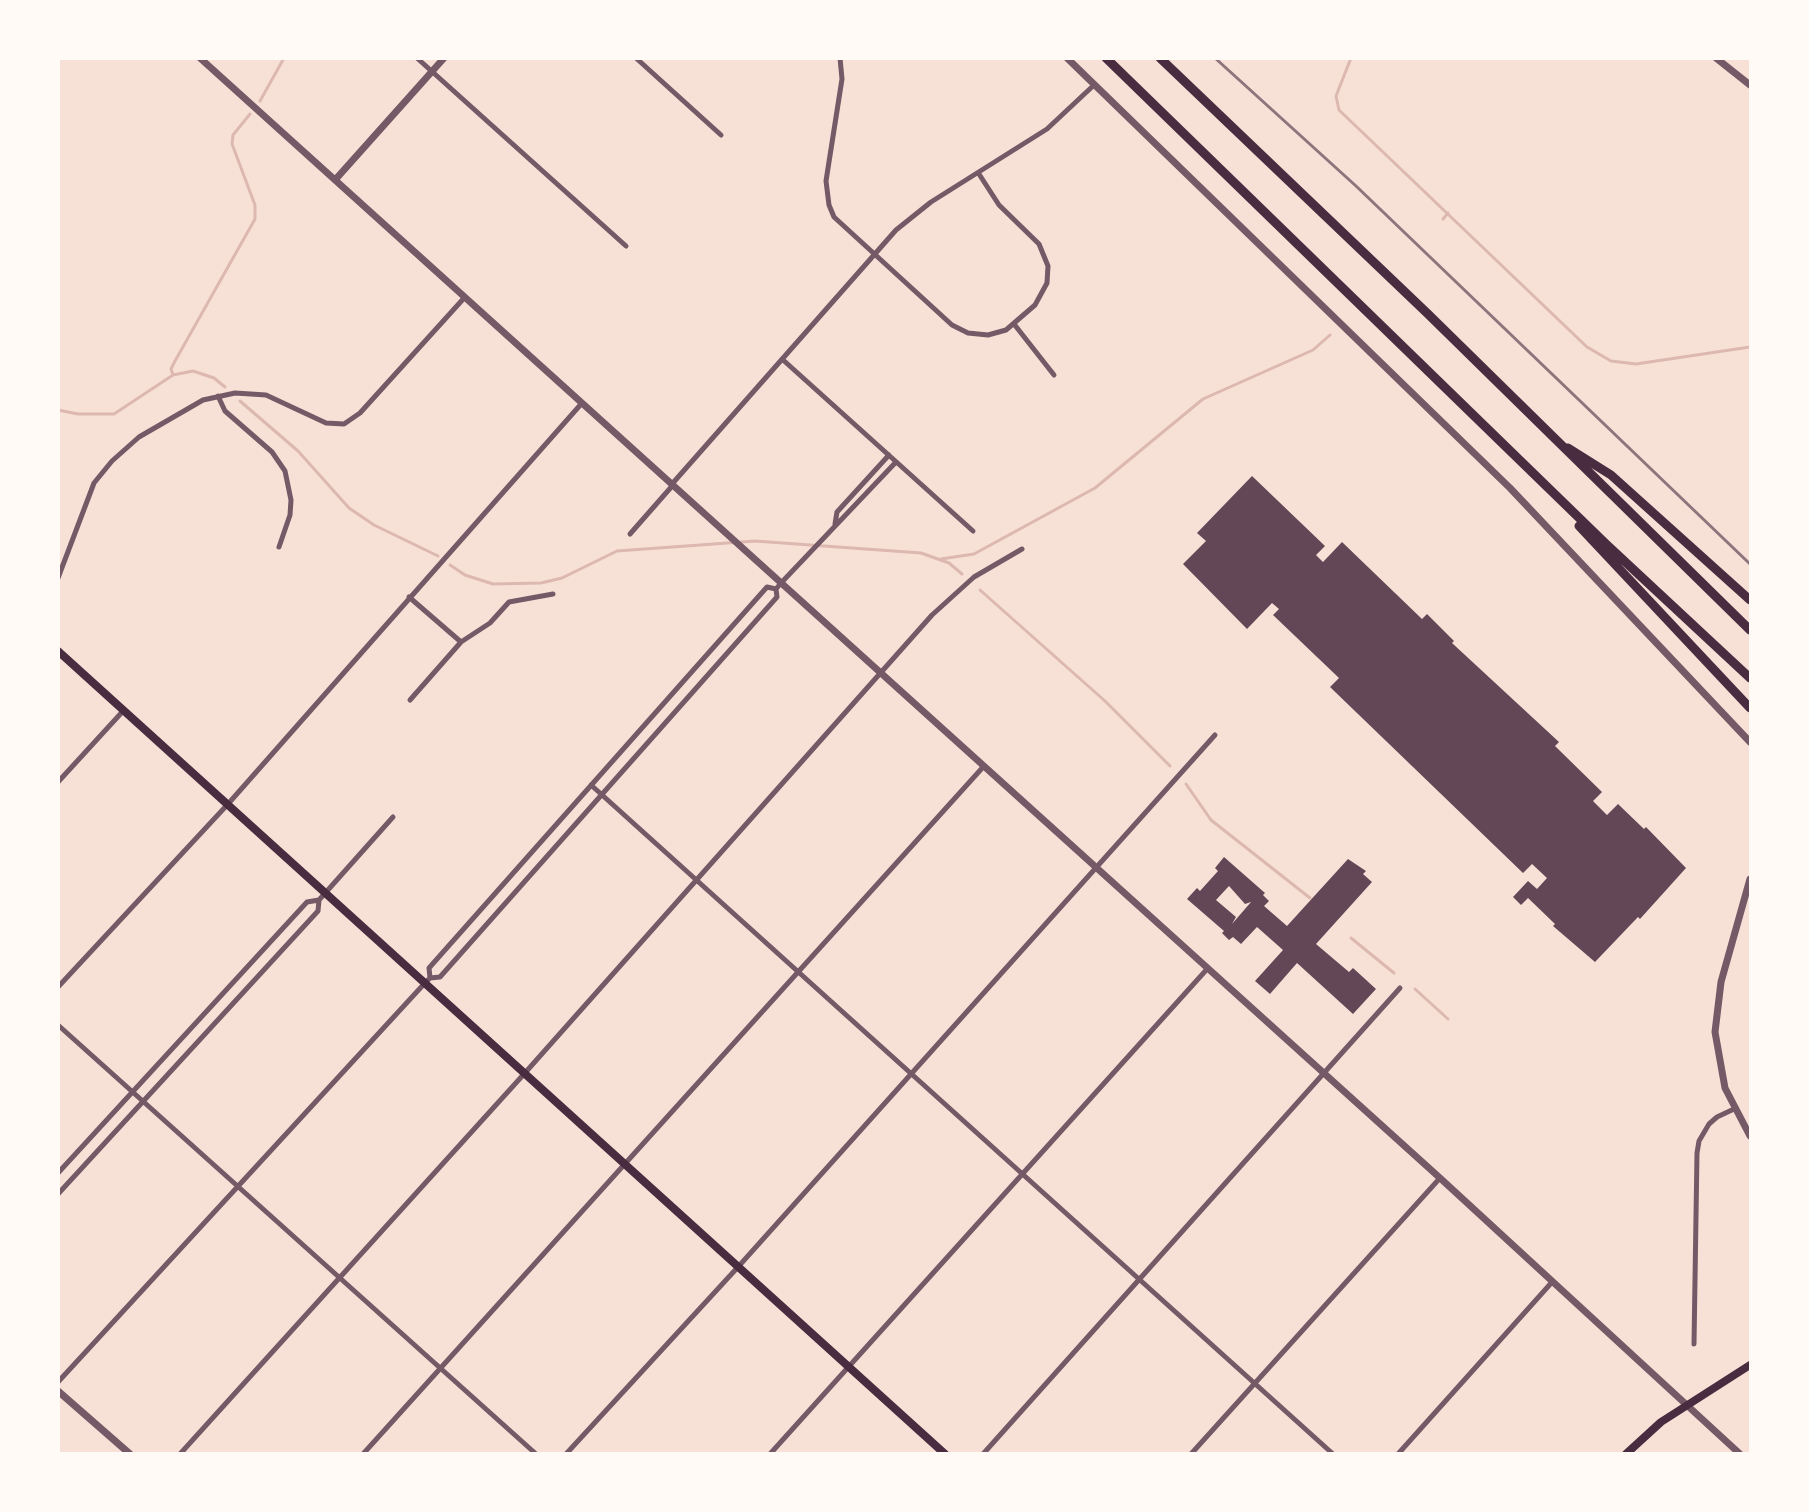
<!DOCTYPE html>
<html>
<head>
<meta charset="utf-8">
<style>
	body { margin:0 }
	#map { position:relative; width:1809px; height:1512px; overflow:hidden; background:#f7e1d7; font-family:"PT Serif",serif }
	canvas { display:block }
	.frame { position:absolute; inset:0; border:60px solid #fffaf5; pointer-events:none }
</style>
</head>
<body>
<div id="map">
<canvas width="1809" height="1512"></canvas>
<div class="frame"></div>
</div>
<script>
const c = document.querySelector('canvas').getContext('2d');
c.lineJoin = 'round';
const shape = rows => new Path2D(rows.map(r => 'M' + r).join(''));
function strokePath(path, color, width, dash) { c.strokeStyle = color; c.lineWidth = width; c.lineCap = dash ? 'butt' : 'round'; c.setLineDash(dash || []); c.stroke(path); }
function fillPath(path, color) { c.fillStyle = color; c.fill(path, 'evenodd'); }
strokePath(shape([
	[1351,58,1336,96,1339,110,1587,347,1611,361,1636,364,1750,347],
	[260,101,284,58],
	[1443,219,1448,213],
	[173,375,171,369,175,361,255,219,255,205,232,144,233,135,250,114],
	[240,401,298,451,349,508,374,525,438,556],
	[58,410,78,414,114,414,173,375,193,371,214,378,225,387],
	[941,559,974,554,1095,488,1203,399,1313,350,1330,335],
	[450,565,465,575,493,584,541,583,562,578,617,551,755,541,921,553,949,563,962,574],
	[980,590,1105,701,1170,766],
	[1186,784,1211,820,1310,898],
	[1351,938,1394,973],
	[1415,989,1448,1019]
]), '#dcb8b0', 3);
fillPath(shape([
	[1252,476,1325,546,1316,555,1323,562,1342,542,1422,619,1427,614,1454,641,1452,643,1559,742,1555,746,1602,792,1593,801,1607,815,1618,804,1644,829,1646,827,1686,868,1640,919,1638,917,1595,962,1553,926,1555,924,1528,898,1521,905,1513,897,1528,881,1537,889,1547,878,1532,864,1523,873,1330,687,1339,678,1273,615,1279,609,1272,603,1247,629,1183,564,1206,541,1197,533],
	[1224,857,1265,893,1263,895,1269,901,1264,906,1287,926,1348,859,1366,871,1363,874,1372,882,1316,944,1349,972,1353,968,1376,989,1353,1014,1297,963,1270,994,1255,981,1283,950,1257,927,1241,944,1233,937,1229,940,1222,933,1224,931,1187,899,1197,888,1200,891,1218,871,1215,868],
	[1229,886,1245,904,1251,902,1232,924,1236,917,1216,900]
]), '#644757');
strokePath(shape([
	[417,58,626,246],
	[636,58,721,135],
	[840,58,842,79,826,181,829,205,834,217,952,325,968,333,988,335,1006,330,1035,305,1047,283,1048,266,1039,244,999,205,979,174],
	[1014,324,1054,375],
	[782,359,973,531],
	[218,396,225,411,272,452,285,471,291,500,290,515,279,547],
	[672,484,896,230,931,202,1047,129,1094,85],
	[835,524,837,512,889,455],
	[630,534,673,485],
	[58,578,94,483,112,461,139,437,203,400,235,393,266,395,326,423,344,424,360,413,465,297],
	[409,597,461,642],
	[410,700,461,642,490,623,509,602,553,594],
	[58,782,124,710],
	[591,785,1333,1454],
	[430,978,429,968,767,587,776,589],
	[58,987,228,804,582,403],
	[58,1025,536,1454],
	[58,1173,307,902,319,900,393,817],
	[58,1194,318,911,319,900],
	[1694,1344,1697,1153,1699,1141,1709,1124,1717,1117,1734,1109],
	[58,1382,424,984,430,978,440,977,777,597,776,589,781,583,896,462],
	[180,1454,524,1074,932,615,974,577,1022,549],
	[363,1454,984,766],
	[566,1454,738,1267,1215,735],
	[770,1454,1208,968],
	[983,1454,1400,988],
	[1191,1454,1440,1178],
	[1398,1454,1553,1281]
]), '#755966', 5);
strokePath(shape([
	[200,58,1440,1178,1740,1454],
	[1067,58,1510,488,1750,742],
	[1716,58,1750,85],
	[335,180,444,58],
	[1750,879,1721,982,1715,1032,1725,1088,1750,1136],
	[58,1391,130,1454]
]), '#755966', 7);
strokePath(shape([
	[58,651,945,1454],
	[1626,1454,1661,1422,1750,1365]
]), '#4a2c40', 8);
strokePath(shape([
	[1106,58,1606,544,1750,678],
	[1160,58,1428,314,1750,630],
	[1568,448,1611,475,1750,600],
	[1579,526,1750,708]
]), '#4a2c40', 9);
strokePath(shape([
	[1215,58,1356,186,1750,564]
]), '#8f747c', 3);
</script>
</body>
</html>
